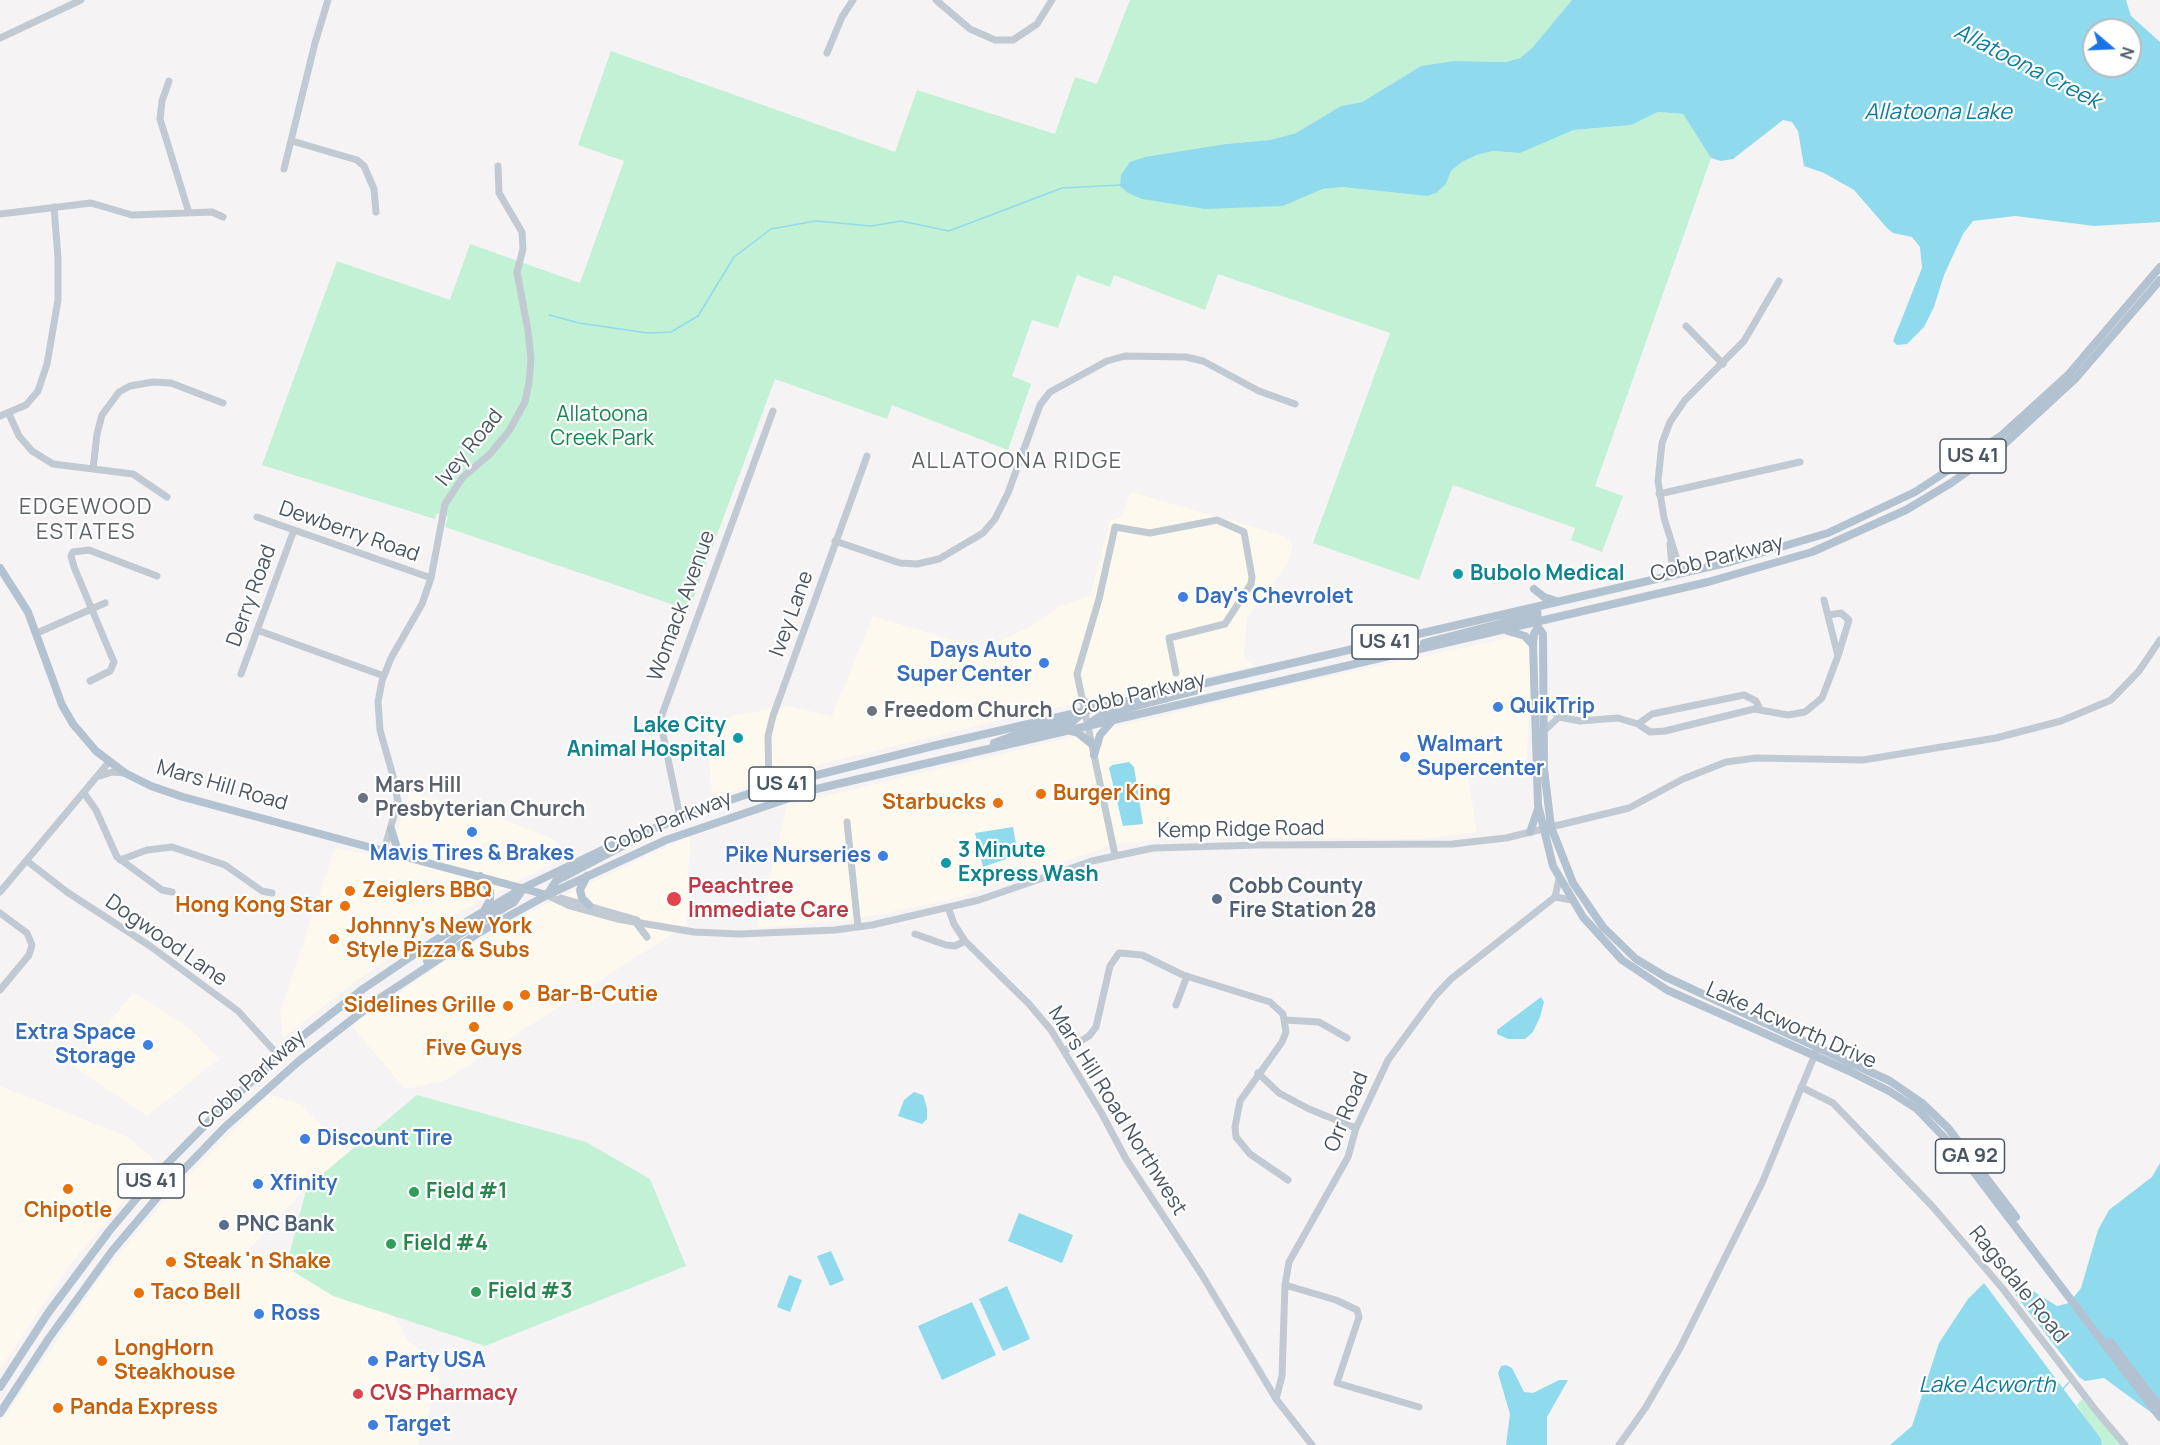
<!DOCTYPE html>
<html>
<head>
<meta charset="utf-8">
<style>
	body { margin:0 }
	#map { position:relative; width:2160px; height:1445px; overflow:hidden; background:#f5f3f3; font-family:Manrope,sans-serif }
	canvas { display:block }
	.north { position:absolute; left:2082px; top:18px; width:60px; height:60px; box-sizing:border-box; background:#fff; border:2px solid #b7bbc0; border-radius:50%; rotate:109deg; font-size:16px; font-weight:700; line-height:24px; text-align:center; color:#4a5661 }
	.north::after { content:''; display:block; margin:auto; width:21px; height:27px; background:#1a73e8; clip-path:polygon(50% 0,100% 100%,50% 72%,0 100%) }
</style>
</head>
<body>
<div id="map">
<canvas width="2160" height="1445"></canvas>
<div class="north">N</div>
</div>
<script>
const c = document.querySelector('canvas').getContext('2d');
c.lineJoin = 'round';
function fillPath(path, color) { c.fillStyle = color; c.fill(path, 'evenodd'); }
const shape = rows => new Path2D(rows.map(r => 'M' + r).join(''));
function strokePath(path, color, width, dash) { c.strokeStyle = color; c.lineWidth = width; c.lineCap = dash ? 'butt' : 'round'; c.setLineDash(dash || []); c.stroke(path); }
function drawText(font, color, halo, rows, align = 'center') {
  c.font = font + ' Manrope,sans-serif'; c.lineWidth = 4.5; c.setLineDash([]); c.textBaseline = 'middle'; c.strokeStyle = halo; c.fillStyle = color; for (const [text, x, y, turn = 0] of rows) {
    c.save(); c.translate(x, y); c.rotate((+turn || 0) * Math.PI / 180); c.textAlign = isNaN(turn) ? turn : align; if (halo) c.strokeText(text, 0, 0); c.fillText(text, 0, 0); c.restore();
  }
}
fillPath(shape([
	[1131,492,1284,536,1293,545,1286,566,1247,618,1244,657,1255,666,1017,716,830,762,712,798,708,737,732,716,788,706,832,716,873,616,982,649,1033,625,1060,606,1090,596,1110,521,1121,517],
	[1518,636,1531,644,1527,760,1468,776,1477,832,1422,839,1179,838,1119,843,954,899,851,920,757,928,787,805,1304,682],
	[409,792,503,819,553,839,569,855,445,919,355,982,283,1038,280,1012,335,848,390,859],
	[690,836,686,925,444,1081,405,1089,352,1026,445,961,523,915],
	[134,992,193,1031,219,1059,147,1116,73,1066],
	[0,1086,128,1137,157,1162,70,1264,0,1369],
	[269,1094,300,1104,349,1152,307,1187,245,1254,286,1267,333,1296,394,1316,409,1342,439,1361,439,1380,418,1445,0,1445,0,1423,104,1272,166,1199]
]), '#fdf9ef');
fillPath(shape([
	[1130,0,1572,0,1532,48,1520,58,1506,62,1453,61,1421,66,1362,102,1341,106,1296,133,1270,140,1226,144,1189,151,1283,206,1323,189,1342,187,1427,196,1446,184,1451,171,1462,162,1477,155,1493,151,1520,153,1574,130,1631,125,1658,112,1683,114,1711,158,1595,486,1623,496,1602,552,1571,540,1575,528,1453,485,1419,580,1313,543,1390,333,1218,274,1205,310,1114,275,1110,287,1077,275,1058,328,1032,320,1012,376,1031,384,1008,450,892,405,887,419,775,379,689,610,445,527,448,517,437,513,435,519,262,465,337,261,450,300,470,244,580,283,624,161,578,145,611,51,895,152,917,90,1055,134,1075,77,1097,84],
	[417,1095,586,1142,650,1179,686,1266,485,1346,333,1296,286,1267,307,1187],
	[2082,1399,2122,1445,2102,1445,2077,1405]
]), '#c3f1d5');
fillPath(shape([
	[1572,0,2126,0,2131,16,2160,42,2160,222,2094,226,2015,216,1973,221,1963,234,1944,275,1934,307,1924,327,1907,344,1897,345,1893,341,1922,268,1920,247,1912,237,1893,233,1887,228,1854,190,1824,173,1804,166,1798,131,1792,122,1783,120,1733,159,1721,161,1711,158,1683,114,1658,112,1631,125,1574,130,1520,153,1493,151,1477,155,1462,162,1451,171,1446,184,1436,193,1427,196,1342,187,1323,189,1283,206,1205,209,1142,199,1128,193,1120,186,1121,175,1130,162,1145,157,1226,144,1270,140,1296,133,1341,106,1362,102,1421,66,1453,61,1506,62,1520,58,1532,48],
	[2094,30,2130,30,2130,66,2094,66],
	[1129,762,1134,767,1143,824,1123,826,1109,768,1112,765],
	[1013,827,1018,855,983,867,975,833],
	[1541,997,1544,1002,1540,1017,1533,1032,1525,1039,1508,1039,1497,1034,1497,1030],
	[914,1092,923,1095,927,1108,927,1119,922,1124,898,1116,904,1100],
	[2160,1163,2160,1419,2104,1378,2085,1381,2079,1377,2001,1276,2003,1274,2017,1281,2057,1306,2069,1303,2081,1288,2098,1230,2109,1210,2152,1177],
	[1019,1213,1073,1235,1062,1263,1008,1241],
	[831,1251,844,1280,830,1286,817,1256],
	[789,1275,802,1280,790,1312,777,1307],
	[1984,1283,2101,1439,2102,1445,1890,1445,1912,1426,1939,1343,1968,1299],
	[1007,1286,1030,1339,1003,1351,979,1299],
	[972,1302,996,1355,942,1380,918,1326],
	[1506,1365,1512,1368,1524,1392,1533,1393,1559,1380,1568,1380,1547,1417,1547,1445,1506,1445,1510,1414,1498,1373,1501,1366]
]), '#90daee');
strokePath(shape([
	[549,315,579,323,648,333,671,332,698,316,734,257,771,229,816,221,871,226,901,221,949,231,1062,188,1120,185],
	[2062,1390,2071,1380]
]), '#90daee', 1.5);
strokePath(shape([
	[936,0,970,29,995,40,1013,40,1037,24,1052,0],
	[0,38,81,0],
	[827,53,842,17,853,0],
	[169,81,162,101,160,119,189,213],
	[292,141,357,160,364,166,374,189,376,212],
	[284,169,315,43,328,0],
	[0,214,91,203,132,215,212,212,223,217],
	[1686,326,1723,364],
	[9,414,19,436,32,451,53,464,133,474,167,497],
	[0,416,26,405,38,391,47,364,58,300,58,258,54,207],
	[93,469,97,434,102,415,119,392,130,386,153,382,171,383,223,403],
	[1659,494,1800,462],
	[257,517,431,578],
	[835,541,900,563,917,564,939,559,983,533,995,519,1008,493,1040,405,1050,392,1107,361,1125,356,1186,357,1203,361,1259,391,1295,404],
	[1691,570,1678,563,1664,518,1658,481,1662,443,1670,422,1685,400,1744,341,1779,281],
	[1664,577,1672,567,1670,544],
	[1828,615,1841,613,1849,620,1838,656],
	[257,630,384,676],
	[37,633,105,603],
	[241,674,294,530],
	[90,681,110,671,114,662,74,567,71,556,73,552,89,550,157,576],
	[1544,702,1559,717,1580,721,1618,718,1638,724,1650,732,1665,731,1754,709,1788,715,1805,712,1822,698,1838,656,1824,600],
	[1638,724,1652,714,1744,695,1756,701,1760,709],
	[1544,731,1559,717],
	[100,776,112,772,124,773],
	[769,787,768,736,773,716,867,456],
	[84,793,96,810,117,857,162,890,172,892],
	[680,817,660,720,773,411],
	[847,822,858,927],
	[384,850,398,802,393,776,380,730,378,702,382,681,391,658,422,604,431,578,445,504,463,477,490,454,509,431,525,402,529,382,531,359,528,331,517,272,523,249,522,232,499,193,498,166],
	[1115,855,1077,674,1099,599,1115,527,1150,533,1217,520,1244,532,1252,577,1251,584,1225,624,1169,638,1176,673],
	[120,860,147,850,172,847,225,865,262,891,272,893],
	[27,861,67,892,150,946,238,1011,279,1056],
	[0,892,109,762],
	[547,895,570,906,617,919,694,932,739,934,835,930,872,925,979,900,1092,861,1153,848,1259,845,1453,844,1506,838,1629,808,1683,779,1726,762,1756,758,1863,760,1996,738,2061,721,2111,700,2139,671,2160,640],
	[1555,897,1572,900],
	[561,898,637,920],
	[948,907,954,924,965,941,1029,1004,1051,1030,1102,1114,1126,1159,1202,1275,1276,1399,1312,1445],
	[0,913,27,933,32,945,29,955,0,990],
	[637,924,647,937],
	[915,934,946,945,955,946,965,941],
	[1176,1005,1187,976],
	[1285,1020,1319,1022,1347,1038],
	[1064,1051,1089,1036,1096,1027,1110,966,1119,953,1142,955,1183,975,1270,1002,1283,1014,1286,1032,1282,1042,1240,1101,1235,1127,1236,1137,1250,1154,1288,1180],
	[1258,1073,1279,1093,1309,1109,1356,1128],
	[1801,1087,1833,1103,1933,1207,2003,1289,2094,1408,2125,1445],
	[1285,1285,1336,1300,1357,1310,1359,1317,1337,1383,1419,1407],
	[1276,1399,1282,1376,1285,1285,1289,1262,1348,1157,1356,1128,1388,1060,1435,996,1451,979,1555,897,1559,879],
	[1619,1445,1646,1407,1680,1348,1762,1183,1818,1047]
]), '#c1cad2', 7);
strokePath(shape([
	[0,568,28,612,62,705,73,724,96,751,125,773,151,786,183,797,547,895],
	[1534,589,1544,597,1556,601],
	[1537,607,1538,627,1534,634,1533,645,1538,805,1553,866,1583,917,1622,960,1667,990,1849,1071,1889,1091,1917,1109,1961,1155,2160,1417],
	[1538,627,1543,634,1544,769,1551,827,1573,883,1603,927,1636,959,1666,977,1890,1081,1922,1103,1948,1128,2016,1217],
	[1508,631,1525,636,1533,645],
	[1424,643,1537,614],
	[1082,701,1098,708],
	[1090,723,1102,715,1195,691],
	[1067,730,1078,733,1092,744],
	[994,743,1021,733,1072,722,1083,713],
	[1094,755,1100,735,1113,720],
	[391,829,397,848,404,855],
	[1530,832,1538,809],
	[480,876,490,891,490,900,485,909],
	[587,876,580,890,582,898,589,905],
	[547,895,556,881,638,838],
	[427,961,460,934,514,902,523,889],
	[2110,1342,2160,1407],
	[0,1387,48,1313,110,1230,157,1174,223,1107,300,1038,363,989,434,941,523,888,621,841,709,807,769,787,933,746,1730,562,1828,533,1915,492,2002,435,2068,375,2160,267],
	[0,1413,49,1338,112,1251,161,1193,225,1127,299,1061,377,1000,480,932,547,895,666,840,816,789,1708,582,1812,552,1906,510,1951,483,1999,449,2076,378,2160,280]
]), '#b3c2d1', 8);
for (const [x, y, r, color] of [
	[1458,574,6,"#0f9aa8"],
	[1183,597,6,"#3f7fe0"],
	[1044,663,6,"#3f7fe0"],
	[1498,707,6,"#3f7fe0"],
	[872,711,6,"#6b7280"],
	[738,738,6,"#0f9aa8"],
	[1405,757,6,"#3f7fe0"],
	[1041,794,6,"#e8710a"],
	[363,798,6,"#6b7280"],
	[998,803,6,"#e8710a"],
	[472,832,6,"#3f7fe0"],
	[883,856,6,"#3f7fe0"],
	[946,863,6,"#0f9aa8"],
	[350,891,6,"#e8710a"],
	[674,899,8,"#e0444e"],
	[1217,899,6,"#5c6f8a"],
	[345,906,6,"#e8710a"],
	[334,939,6,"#e8710a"],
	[525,995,6,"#e8710a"],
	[508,1006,6,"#e8710a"],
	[474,1027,6,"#e8710a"],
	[148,1045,6,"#3f7fe0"],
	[305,1139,6,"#3f7fe0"],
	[258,1184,6,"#3f7fe0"],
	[68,1189,6,"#e8710a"],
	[414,1192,6,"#2e9e5b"],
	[224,1225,6,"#5c6f8a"],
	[391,1244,6,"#2e9e5b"],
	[171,1262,6,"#e8710a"],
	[476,1292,6,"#2e9e5b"],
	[139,1293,6,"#e8710a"],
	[259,1314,6,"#3f7fe0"],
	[102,1361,6,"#e8710a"],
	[373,1361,6,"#3f7fe0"],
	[358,1394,6,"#e0444e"],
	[58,1408,6,"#e8710a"],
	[373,1425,6,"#3f7fe0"]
]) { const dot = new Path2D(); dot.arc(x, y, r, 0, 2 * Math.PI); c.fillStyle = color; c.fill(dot); strokePath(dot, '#fff', 2); }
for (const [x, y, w] of [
	[1973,456,66],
	[1385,642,66],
	[782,784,66],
	[1970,1156,69],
	[151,1181,66]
]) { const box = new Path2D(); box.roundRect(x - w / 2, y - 17, w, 34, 4.5); c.fillStyle = '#fff'; c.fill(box); strokePath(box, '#4a5661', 1.5); }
drawText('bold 20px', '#4a5661', null, [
	["US 41",1973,456],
	["US 41",1385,642],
	["US 41",782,784],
	["GA 92",1970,1156],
	["US 41",151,1181]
]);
drawText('21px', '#17864f', '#fff', [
	["Allatoona",602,415],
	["Creek Park",602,439]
]);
drawText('21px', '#4a5661', '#fff', [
	["Ivey Road",470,448,-51],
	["Dewberry Road",349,532,19],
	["Cobb Parkway",1717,559,-14],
	["Derry Road",252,596,-70],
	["Womack Avenue",682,606,-70],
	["Ivey Lane",792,614,-70],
	["Cobb Parkway",1139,695,-13],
	["Mars Hill Road",222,786,16],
	["Cobb Parkway",668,823,-22],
	["Kemp Ridge Road",1241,830,-1],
	["Dogwood Lane",166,941,35],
	["Lake Acworth Drive",1791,1026,24],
	["Cobb Parkway",252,1080,-42],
	["Mars Hill Road Northwest",1117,1111,58],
	["Orr Road",1347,1112,-68],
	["Ragsdale Road",2018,1285,51]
]);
drawText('bold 21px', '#0d838f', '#fff', [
	["Bubolo Medical",1470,574],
	["Lake City",726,726,"right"],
	["Animal Hospital",726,750,"right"],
	["3 Minute",958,851],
	["Express Wash",958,875]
], 'left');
drawText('bold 21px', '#366cbe', '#fff', [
	["Day's Chevrolet",1195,597],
	["Days Auto",1032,651,"right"],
	["Super Center",1032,675,"right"],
	["QuikTrip",1510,707],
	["Walmart",1417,745],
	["Supercenter",1417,769],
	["Mavis Tires & Brakes",472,854,"center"],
	["Pike Nurseries",871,856,"right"],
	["Extra Space",136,1033,"right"],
	["Storage",136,1057,"right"],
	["Discount Tire",317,1139],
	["Xfinity",270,1184],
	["Ross",271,1314],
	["Party USA",385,1361],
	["Target",385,1425]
], 'left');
drawText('bold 21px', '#5b616d', '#fff', [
	["Freedom Church",884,711],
	["Mars Hill",375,786],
	["Presbyterian Church",375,810]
], 'left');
drawText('bold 21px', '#c56008', '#fff', [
	["Burger King",1053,794],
	["Starbucks",986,803,"right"],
	["Zeiglers BBQ",362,891],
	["Hong Kong Star",333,906,"right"],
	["Johnny's New York",346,927],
	["Style Pizza & Subs",346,951],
	["Bar-B-Cutie",537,995],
	["Sidelines Grille",496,1006,"right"],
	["Five Guys",474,1049,"center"],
	["Chipotle",68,1211,"center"],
	["Steak 'n Shake",183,1262],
	["Taco Bell",151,1293],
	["LongHorn",114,1349],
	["Steakhouse",114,1373],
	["Panda Express",70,1408]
], 'left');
drawText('bold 21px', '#be3a42', '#fff', [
	["Peachtree",688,887],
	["Immediate Care",688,911],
	["CVS Pharmacy",370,1394]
], 'left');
drawText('bold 21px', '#4e5e75', '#fff', [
	["Cobb County",1229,887],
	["Fire Station 28",1229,911],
	["PNC Bank",236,1225]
], 'left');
drawText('bold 21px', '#27864d', '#fff', [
	["Field #1",426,1192],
	["Field #4",403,1244],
	["Field #3",488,1292]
], 'left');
drawText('italic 22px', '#0c7c9b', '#fff', [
	["Allatoona Creek",2027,67,27],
	["Allatoona Lake",1938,113],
	["Lake Acworth",1987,1386]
]);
c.letterSpacing = '1.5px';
drawText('22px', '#5f6368', '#fff', [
	["ALLATOONA RIDGE",1017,462],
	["EDGEWOOD",86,508],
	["ESTATES",86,533]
]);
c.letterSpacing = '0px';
</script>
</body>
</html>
